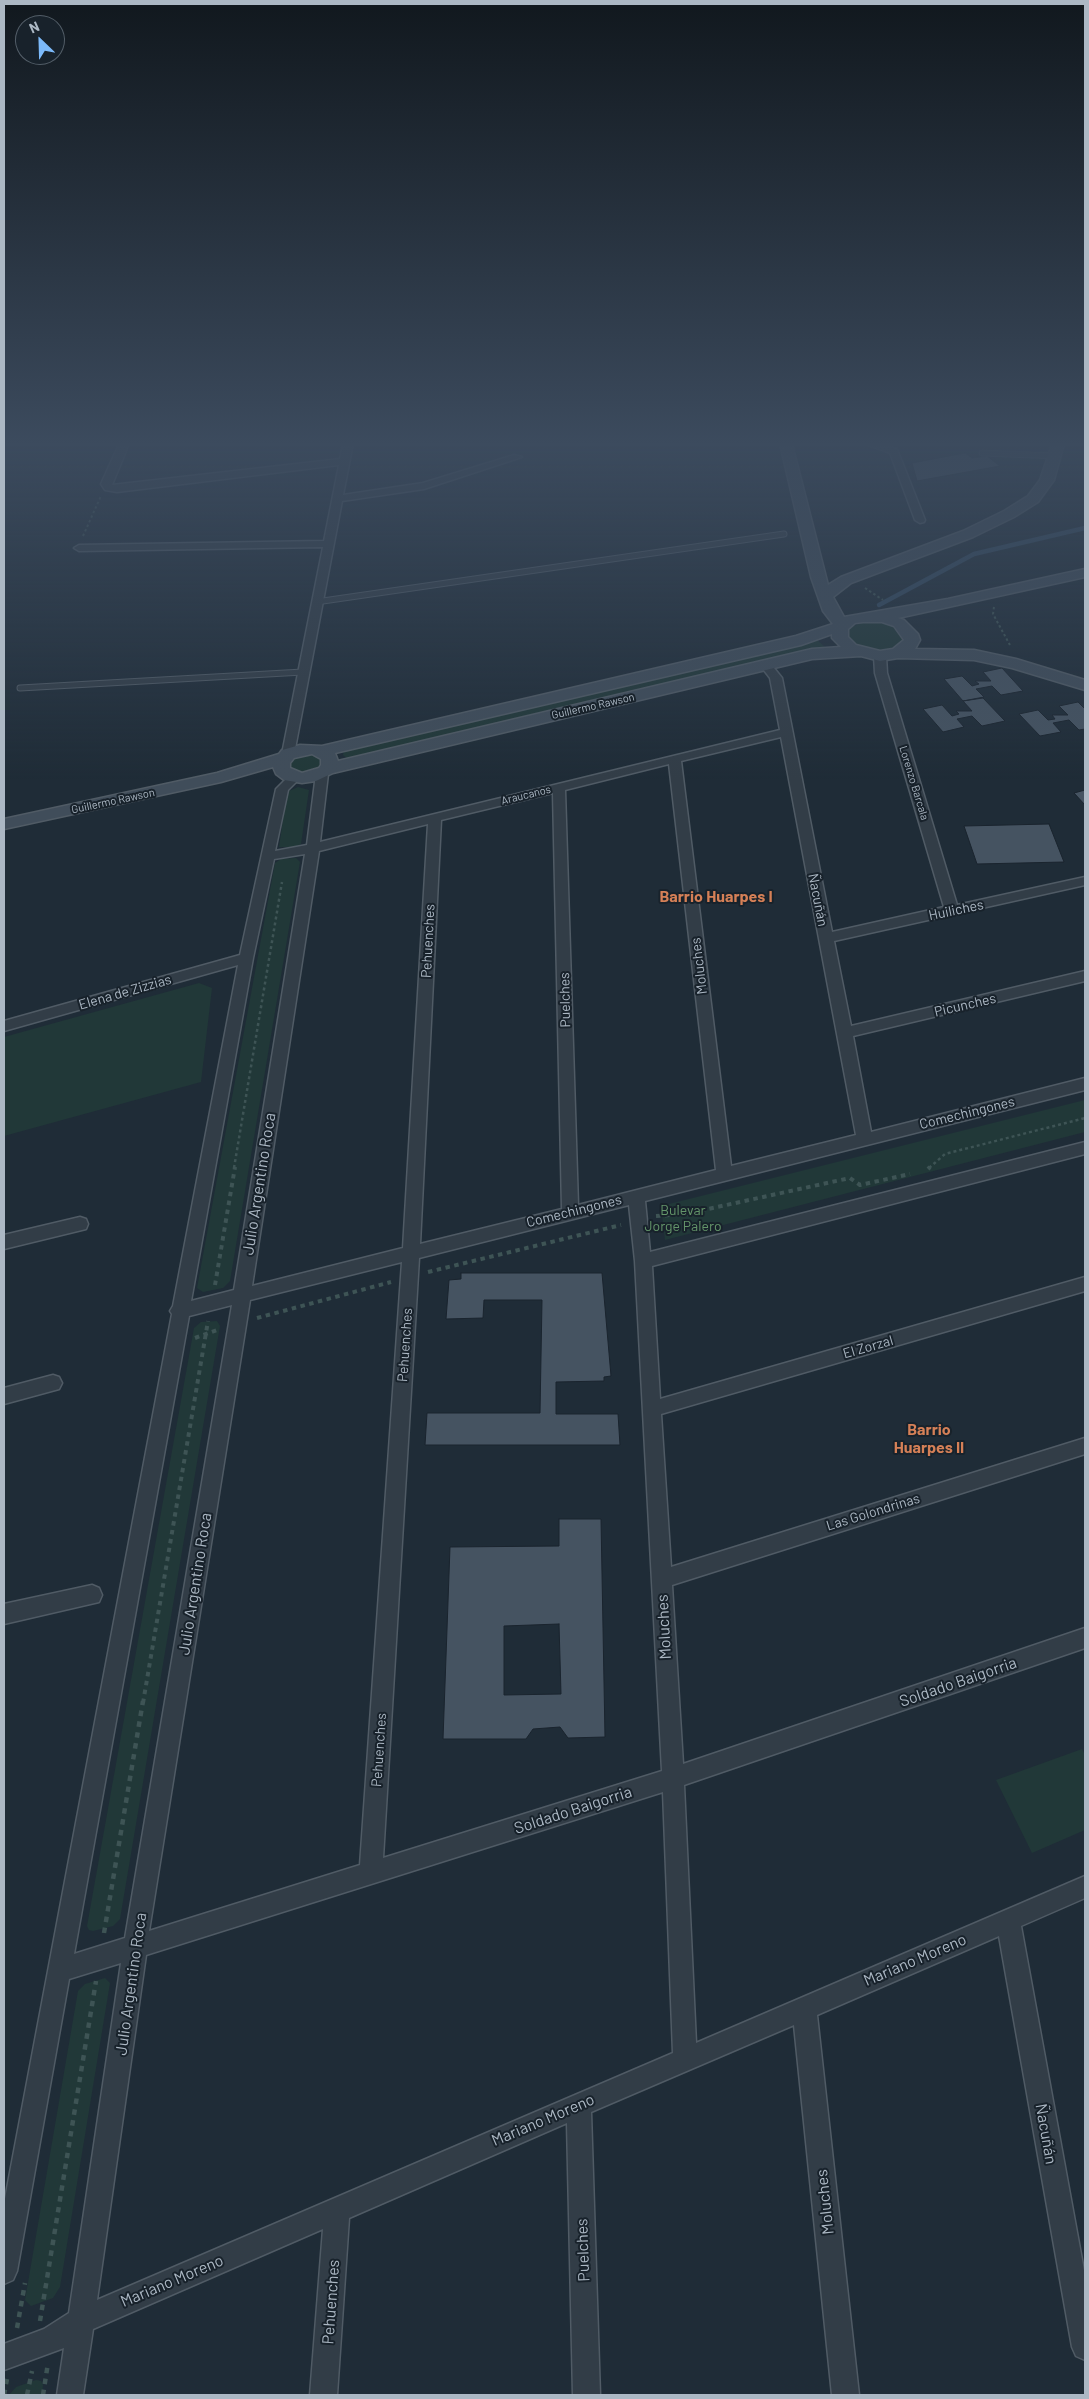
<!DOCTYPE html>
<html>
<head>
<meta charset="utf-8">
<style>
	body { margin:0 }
	#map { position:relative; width:1089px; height:2399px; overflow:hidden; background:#1f2c37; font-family:Barlow,sans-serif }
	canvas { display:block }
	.frame { position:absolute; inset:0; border:5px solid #acb8c4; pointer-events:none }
	.north { position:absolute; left:15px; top:15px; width:50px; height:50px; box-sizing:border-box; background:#18222b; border:1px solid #535e68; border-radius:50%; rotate:336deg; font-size:14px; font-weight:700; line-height:20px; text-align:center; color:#acb8c4 }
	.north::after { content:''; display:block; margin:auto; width:18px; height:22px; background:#7cbafa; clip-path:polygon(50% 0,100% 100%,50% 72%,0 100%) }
</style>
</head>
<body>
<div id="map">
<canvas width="1089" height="2399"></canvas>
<div class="frame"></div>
<div class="north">N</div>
</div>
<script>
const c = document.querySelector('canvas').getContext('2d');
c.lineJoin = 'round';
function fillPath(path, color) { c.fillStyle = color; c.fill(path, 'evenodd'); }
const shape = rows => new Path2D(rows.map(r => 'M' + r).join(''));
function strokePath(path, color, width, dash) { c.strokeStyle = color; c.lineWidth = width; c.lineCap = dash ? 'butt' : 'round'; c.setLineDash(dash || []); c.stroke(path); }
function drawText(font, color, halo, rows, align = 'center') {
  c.font = font + ' Barlow,sans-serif'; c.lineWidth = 4; c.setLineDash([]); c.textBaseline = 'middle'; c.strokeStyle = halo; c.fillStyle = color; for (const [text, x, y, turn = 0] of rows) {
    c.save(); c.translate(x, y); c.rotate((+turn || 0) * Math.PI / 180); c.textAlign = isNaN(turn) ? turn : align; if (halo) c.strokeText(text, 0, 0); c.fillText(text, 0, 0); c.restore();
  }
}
fillPath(shape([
	[866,621,882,622,895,627,903,638,902,642,895,648,882,651,867,650,854,644,847,636,849,628],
	[816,639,826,648,795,653,348,759,343,755,344,751],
	[311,753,323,759,320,769,300,774,288,768,291,758],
	[298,787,309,790,301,844,295,847,279,847,287,792],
	[296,858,300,862,230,1281,223,1288,203,1292,197,1288,275,863,281,859],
	[199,983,212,988,201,1082,4,1136,4,1037],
	[1085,1100,1085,1132,665,1240,661,1206],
	[217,1321,220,1326,120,1919,113,1926,93,1931,89,1930,87,1926,194,1328,201,1322],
	[1082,1749,1085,1755,1085,1830,1032,1853,996,1780],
	[105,1978,110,1983,60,2287,53,2298,31,2306,25,2300,78,1991,85,1984],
	[36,2380,41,2381,43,2385,42,2395,9,2395,16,2387]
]), '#213838');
strokePath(shape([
	[879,605,974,554,1085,528]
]), '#32495f', 4.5);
const building = shape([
	[965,453,972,458,987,456,1000,466,917,481,912,463,965,453],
	[1002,668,1023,691,1001,695,992,686,976,689,984,697,963,701,944,679,962,676,972,686,979,684,975,681,991,681,983,672,1002,668],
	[983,698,1005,721,982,726,972,716,957,719,964,727,943,732,923,709,942,705,952,716,959,714,956,711,972,711,963,701,983,698],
	[1078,702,1085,709,1085,729,1079,730,1069,720,1053,723,1061,732,1040,736,1019,714,1038,710,1048,720,1055,719,1052,715,1068,715,1059,706,1078,702],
	[1085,790,1085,805,1074,793,1085,790],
	[1049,824,1064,862,977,864,964,826,1049,824],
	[461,1273,602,1273,611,1376,604,1377,604,1381,556,1382,556,1414,618,1414,620,1445,425,1445,427,1413,540,1413,542,1300,484,1300,483,1318,446,1319,449,1280,461,1279,461,1273],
	[559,1519,601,1519,605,1737,568,1738,560,1727,533,1729,526,1739,443,1739,450,1547,559,1546,559,1519],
	[559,1624,561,1694,504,1695,504,1626,559,1624]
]);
fillPath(building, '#455361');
strokePath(building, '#1a242e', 1);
const lane = shape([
	[982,453,1056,456],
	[316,602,784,534],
	[20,688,303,672]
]);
const street = shape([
	[119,444,129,444,112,485,340,459,343,444,353,444,343,495,423,483,514,455,522,457,424,489,342,501,294,754,288,758,282,754,323,547,79,551,74,548,79,545,324,541,339,465,117,492,105,490,101,484,119,444],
	[866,444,880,444,897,449,925,520,924,522,920,523,915,520,890,453,866,444],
	[880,653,886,656,887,673,957,905,1085,877,1085,885,834,941,851,1026,1085,971,1085,981,853,1036,871,1132,1085,1078,1085,1090,645,1201,650,1252,1085,1142,1085,1154,652,1266,660,1399,1085,1277,1085,1291,661,1414,671,1567,1085,1438,1085,1454,672,1585,683,1764,1085,1628,1085,1648,684,1785,696,2043,1085,1876,1085,1898,1021,1926,1085,2276,1085,2360,1076,2356,1072,2347,999,1936,817,2015,859,2395,832,2395,794,2025,591,2112,600,2395,573,2395,567,2123,349,2218,337,2395,310,2395,323,2229,93,2329,83,2395,57,2395,64,2348,4,2370,4,2344,44,2329,69,2313,121,1963,69,1979,17,2271,13,2280,4,2284,4,2204,172,1314,170,1311,173,1306,238,965,4,1031,4,1021,240,955,276,789,291,774,299,774,301,777,288,790,275,851,307,845,316,774,322,770,328,774,320,842,780,730,770,678,760,665,766,662,770,663,782,678,832,932,944,907,875,673,874,656,880,653],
	[781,737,856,1135,731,1166,681,761,781,737],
	[669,764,716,1170,578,1205,565,790,669,764],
	[553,793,562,1209,420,1244,441,820,553,793],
	[428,824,403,1248,252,1286,319,851,428,824],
	[305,854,234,1290,191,1301,253,958,274,859,305,854],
	[629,1205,635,1261,662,1771,383,1858,419,1258,629,1205],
	[402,1262,360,1865,149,1931,250,1300,402,1262],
	[232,1305,125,1938,74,1954,189,1316,232,1305],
	[663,1792,673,2053,97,2300,146,1955,663,1792],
	[80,1217,86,1219,88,1224,86,1229,4,1249,4,1235,80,1217],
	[53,1375,59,1377,62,1383,59,1389,4,1404,4,1388,53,1375],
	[92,1585,99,1588,102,1595,99,1602,4,1624,4,1604,92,1585]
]);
const secondary = shape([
	[780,444,792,444,828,585,841,577,963,531,1004,511,1028,496,1040,480,1052,444,1064,444,1054,480,1038,502,1014,517,973,537,851,583,833,597,844,617,948,599,1085,569,1085,577,898,618,904,620,918,634,920,640,915,649,974,650,1016,659,1085,680,1085,690,1012,668,974,660,898,658,880,661,861,656,812,659,333,773,316,781,302,783,284,780,276,774,273,767,221,782,4,829,4,819,217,773,279,754,282,750,300,745,322,746,796,636,833,624,823,611,811,577,780,444],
	[863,622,882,622,894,626,904,640,893,649,880,651,856,645,848,637,848,629,855,623,863,622],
	[832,634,832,638,841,647,812,649,338,761,335,753,801,645,832,634],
	[312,754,321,759,321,765,319,768,302,773,290,768,290,763,294,758,312,754]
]);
strokePath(lane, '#505b65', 7);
strokePath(street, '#505b65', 3);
strokePath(secondary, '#505b65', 3);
strokePath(shape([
	[83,536,101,496],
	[865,588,883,600],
	[994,607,993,614,1011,647]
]), '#3e5455', 2, [2.5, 2.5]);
strokePath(shape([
	[234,1168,282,882],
	[929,1168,945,1154,1085,1118]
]), '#3e5455', 2.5, [3, 3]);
strokePath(shape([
	[928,1169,930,1167],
	[656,1216,685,1214,850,1178,860,1185,910,1174],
	[428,1272,621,1225],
	[215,1285,235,1167],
	[257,1318,391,1282],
	[195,1338,217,1330],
	[143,1703,208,1321]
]), '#3e5455', 4, [4.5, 4.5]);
strokePath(shape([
	[104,1933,143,1701],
	[40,2321,96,1981],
	[17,2328,25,2283],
	[4,2395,7,2379],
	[27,2395,32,2371],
	[43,2395,48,2363]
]), '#3e5455', 4.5, [5.5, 5.5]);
strokePath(lane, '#323d47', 5);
fillPath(street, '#323d47');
fillPath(secondary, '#404d5a');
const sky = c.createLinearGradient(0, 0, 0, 780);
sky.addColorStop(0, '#11181e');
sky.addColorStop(0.57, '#3c4b5e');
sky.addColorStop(1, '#3c4b5e00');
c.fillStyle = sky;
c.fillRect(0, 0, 1089, 780);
drawText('11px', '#acb8c4', '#18222b', [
	["Guillermo Rawson",593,706,-13],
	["Lorenzo Barcala",914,783,73],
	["Araucanos",526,795,-14],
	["Guillermo Rawson",113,801,-12]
]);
drawText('14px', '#acb8c4', '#18222b', [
	["Ñacuñán",818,900,79],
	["Huiliches",956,910,-12],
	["Pehuenches",428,941,-87],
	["Moluches",699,966,-97],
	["Elena de Zizzias",125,992,-16],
	["Puelches",565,1000,-91],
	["Picunches",965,1005,-13],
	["Comechingones",967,1113,-14],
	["Comechingones",574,1211,-14],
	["Pehuenches",405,1345,-86],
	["El Zorzal",868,1347,-16],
	["Las Golondrinas",873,1512,-17],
	["Pehuenches",379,1750,-86]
]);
drawText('14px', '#64956a', '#18222b', [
	["Bulevar",683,1210],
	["Jorge Palero",683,1226]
]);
drawText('bold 16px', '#d58057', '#18222b', [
	["Barrio Huarpes I",716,897],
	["Barrio",929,1430],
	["Huarpes II",929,1448]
]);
drawText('16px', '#acb8c4', '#18222b', [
	["Julio Argentino Roca",259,1184,-81],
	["Julio Argentino Roca",195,1584,-81],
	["Moluches",664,1627,-93],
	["Soldado Baigorria",958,1682,-19],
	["Soldado Baigorria",573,1810,-18],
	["Mariano Moreno",915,1960,-23],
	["Julio Argentino Roca",131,1984,-82],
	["Mariano Moreno",543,2120,-23],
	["Ñacuñán",1046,2134,80],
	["Moluches",825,2202,-96],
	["Puelches",583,2250,-92],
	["Mariano Moreno",172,2281,-23],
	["Pehuenches",331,2302,-86]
]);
</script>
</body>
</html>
